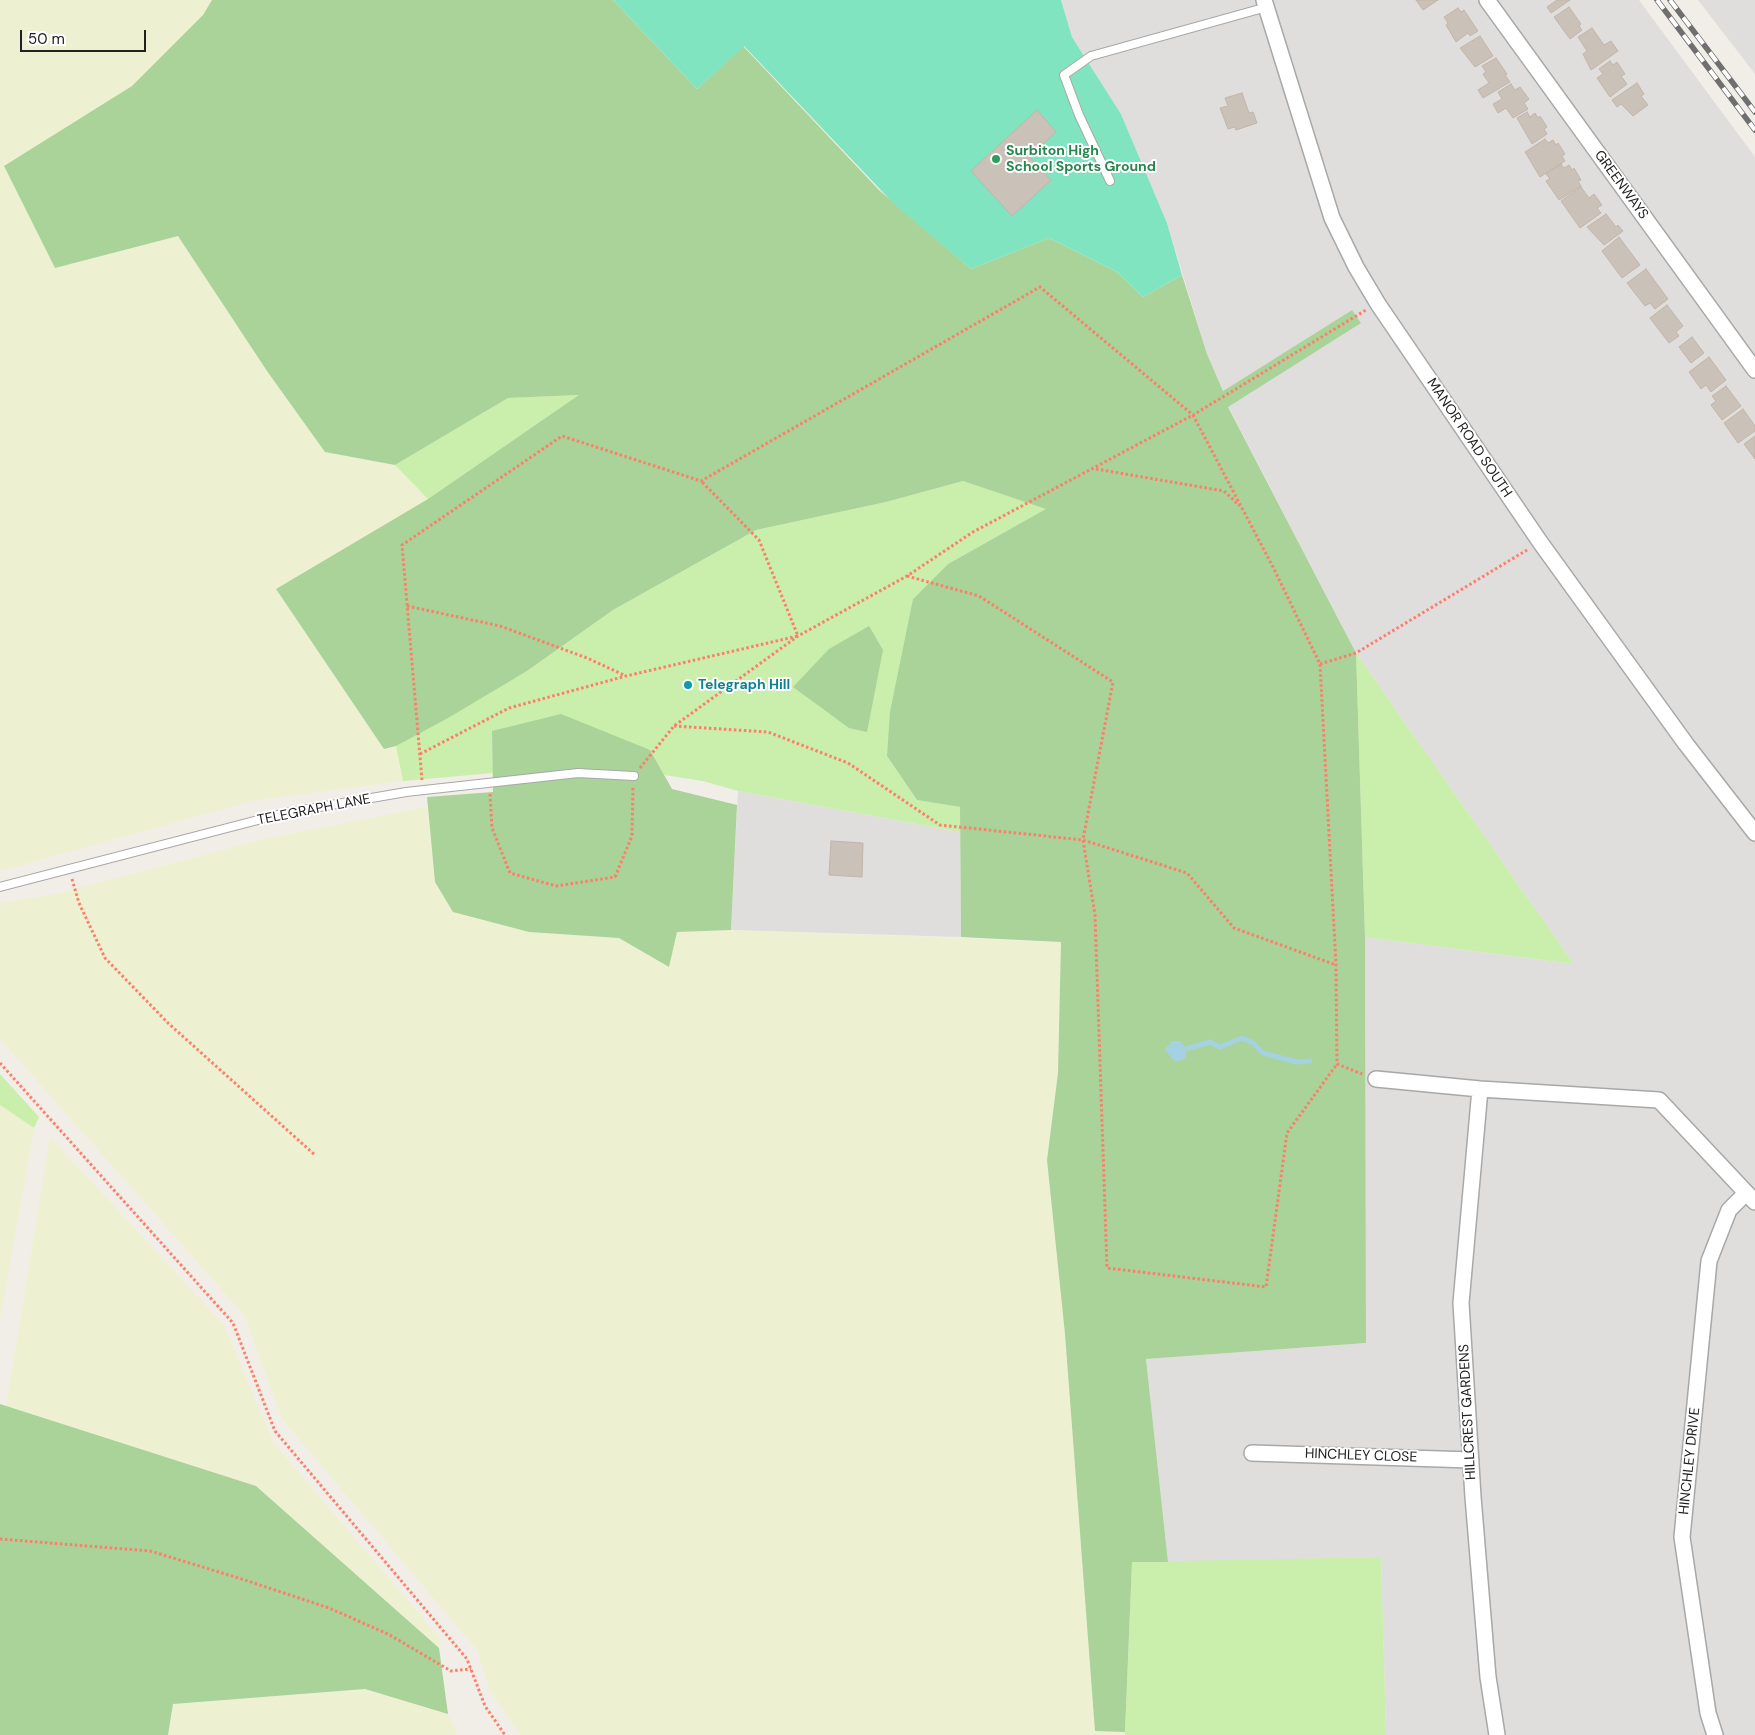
<!DOCTYPE html>
<html>
<head>
<meta charset="utf-8">
<style>
	body { margin:0 }
	#map { position:relative; width:1755px; height:1735px; overflow:hidden; background:#f1eee7; font-family:"DM Sans",sans-serif }
	canvas { display:block }
	.scale { position:absolute; left:20px; top:30px; width:126px; height:22px; box-sizing:border-box; border:2px solid #212121; border-top:0; padding-left:6px; font-size:15px; line-height:18px; white-space:nowrap; color:#212121; -webkit-text-stroke:4px #fff; paint-order:stroke }
</style>
</head>
<body>
<div id="map">
<canvas width="1755" height="1735"></canvas>
<div class="scale">50 m</div>
</div>
<script>
const c = document.querySelector('canvas').getContext('2d');
c.lineJoin = 'round';
function fillPath(path, color) { c.fillStyle = color; c.fill(path, 'evenodd'); }
const shape = rows => new Path2D(rows.map(r => 'M' + r).join(''));
function strokePath(path, color, width, dash) { c.strokeStyle = color; c.lineWidth = width; c.lineCap = dash ? 'butt' : 'round'; c.setLineDash(dash || []); c.stroke(path); }
function drawText(font, color, halo, rows, align = 'center') {
  c.font = font + ' "DM Sans",sans-serif'; c.lineWidth = 4; c.setLineDash([]); c.textBaseline = 'middle'; c.strokeStyle = halo; c.fillStyle = color; for (const [text, x, y, turn = 0] of rows) {
    c.save(); c.translate(x, y); c.rotate((+turn || 0) * Math.PI / 180); c.textAlign = isNaN(turn) ? turn : align; if (halo) c.strokeText(text, 0, 0); c.fillText(text, 0, 0); c.restore();
  }
}
fillPath(shape([
	[1061,0,1639,0,1755,157,1755,1735,1386,1735,1381,1557,1168,1562,1146,1359,1366,1343,1365,937,1574,964,1356,653,1228,406,1360,323,1352,310,1223,391,1207,354,1167,223,1121,114,1072,37],
	[1698,0,1755,0,1755,74],
	[738,791,960,832,961,937,731,930]
]), '#dfdedd');
fillPath(shape([
	[0,0,212,0,203,15,132,86,5,166,55,268,178,235,325,452,395,465,428,499,276,589,384,748,396,746,403,781,256,800,0,871],
	[427,807,435,882,529,932,619,938,668,967,677,932,731,930,1061,942,1058,1073,1047,1160,1065,1334,1095,1731,1125,1732,1125,1735,520,1735,490,1691,477,1650,282,1419,244,1315,0,1039,0,903,60,893,268,838],
	[0,1105,34,1128,0,1321],
	[50,1137,224,1325,273,1442,439,1637,439,1648,256,1486,6,1406],
	[365,1689,448,1714,457,1735,168,1735,173,1704]
]), '#eef1d1');
fillPath(shape([
	[580,395,428,499,395,465,508,398],
	[963,481,1047,509,948,564,913,599,887,756,917,800,960,807,960,832,738,791,703,781,664,775,650,750,492,731,493,773,403,781,396,746,527,671,613,610,756,530,886,502],
	[1356,653,1574,964,1365,937],
	[0,1074,39,1117,34,1128,0,1105],
	[1381,1557,1386,1735,1125,1735,1132,1562]
]), '#caeeab');
fillPath(shape([
	[212,0,613,0,697,89,743,46,879,190,971,269,1049,238,1117,272,1143,297,1182,275,1207,354,1223,391,1352,310,1361,323,1228,407,1356,653,1365,937,1366,1343,1146,1359,1168,1562,1132,1562,1125,1732,1095,1731,1065,1334,1047,1160,1058,1073,1061,942,961,937,960,807,917,800,887,756,890,712,913,599,948,564,1046,509,963,481,886,502,756,530,613,610,527,671,448,718,396,746,384,749,276,589,428,499,579,395,508,398,395,465,325,452,267,371,178,236,55,268,4,166,132,86,203,15],
	[869,626,883,650,867,732,849,728,793,687,829,649],
	[561,714,650,750,672,789,737,805,731,930,677,932,669,967,619,938,529,932,453,912,435,882,427,797,493,792,492,731],
	[0,1404,256,1486,439,1648,448,1714,365,1689,173,1704,168,1735,0,1735]
]), '#a9d399');
fillPath(shape([
	[613,0,1061,0,1072,37,1121,114,1167,223,1182,275,1143,297,1117,272,1049,238,971,269,895,205,744,46,697,89]
]), '#81e4c0');
fillPath(shape([
	[1172,1041,1181,1041,1186,1049,1186,1058,1177,1062,1171,1058,1165,1049]
]), '#a5d2e1');
strokePath(shape([
	[1186,1049,1210,1042,1220,1047,1242,1038,1253,1043,1263,1053,1297,1062,1310,1061]
]), '#a5d2e1', 5);
const building = shape([
	[1416,0,1438,0,1423,10,1416,0],
	[1557,0,1570,0,1551,13,1547,7,1557,0],
	[1569,7,1581,24,1579,26,1582,30,1570,39,1554,17,1569,7],
	[1458,8,1461,12,1464,10,1478,31,1470,36,1468,33,1456,42,1446,25,1448,23,1444,17,1458,8],
	[1592,28,1604,45,1611,41,1618,51,1591,70,1583,54,1587,51,1578,37,1592,28],
	[1480,36,1493,56,1475,67,1460,48,1480,36],
	[1496,58,1507,74,1505,75,1510,82,1483,98,1478,90,1489,83,1483,74,1486,72,1482,66,1496,58],
	[1610,61,1613,65,1617,62,1625,74,1621,76,1627,84,1610,97,1597,78,1603,74,1599,69,1610,61],
	[1637,83,1644,94,1641,96,1648,105,1633,116,1621,104,1617,107,1612,100,1637,83],
	[1511,84,1515,90,1520,87,1529,99,1524,103,1528,109,1513,118,1506,108,1498,113,1493,104,1502,99,1498,92,1511,84],
	[1242,93,1249,113,1253,112,1257,123,1236,130,1235,127,1228,129,1220,108,1228,106,1225,98,1242,93],
	[1037,110,1056,132,1029,156,1051,180,1012,216,971,171,1037,110],
	[1527,112,1530,117,1535,113,1538,118,1540,116,1547,127,1544,129,1547,134,1532,144,1517,118,1527,112],
	[1545,139,1548,143,1553,140,1556,145,1558,143,1565,154,1562,156,1565,161,1540,177,1525,152,1545,139],
	[1561,164,1564,168,1569,165,1572,170,1574,168,1581,180,1578,181,1581,186,1559,200,1546,181,1550,179,1546,174,1561,164],
	[1581,187,1589,198,1594,194,1602,205,1597,208,1601,213,1580,228,1561,201,1581,187],
	[1606,214,1616,227,1618,225,1623,231,1604,245,1587,227,1606,214],
	[1619,237,1640,265,1622,278,1602,251,1619,237],
	[1646,269,1668,299,1655,309,1650,303,1645,306,1627,283,1646,269],
	[1667,305,1683,326,1676,332,1679,336,1669,343,1650,318,1667,305],
	[1692,337,1704,353,1691,363,1679,347,1692,337],
	[1709,357,1726,380,1711,392,1706,385,1701,389,1689,372,1709,357],
	[1726,386,1741,406,1722,420,1711,405,1716,401,1712,396,1726,386],
	[1743,409,1755,426,1755,431,1738,443,1724,423,1743,409],
	[1755,436,1755,459,1744,444,1755,436],
	[831,841,863,843,862,877,829,875,831,841]
]);
fillPath(building, '#cac1b9');
strokePath(building, '#c4b5a8', 1);
const lane = shape([
	[1110,181,1079,115,1064,75,1091,56,1267,7],
	[0,887,285,813,406,792,578,773,634,776]
]);
const street = shape([
	[1264,0,1332,218,1356,267,1378,304,1540,542,1686,744,1755,833],
	[1487,0,1755,370],
	[1376,1079,1480,1089,1659,1100,1755,1202],
	[1480,1089,1461,1303,1473,1497,1488,1677,1497,1735],
	[1252,1453,1471,1460],
	[1715,1735,1708,1713,1682,1537,1709,1261,1729,1210,1745,1194]
]);
strokePath(lane, '#a8a8a8', 10);
strokePath(street, '#a8a8a8', 18);
strokePath(shape([
	[1096,469,1224,491,1240,506],
	[907,576,979,596,1113,682,1083,840,1095,915,1107,1268,1266,1287,1287,1133,1337,1064],
	[407,606,500,626,587,658,626,676],
	[1320,664,1356,653,1527,550],
	[674,726,768,732,848,763,940,825,1083,840,1187,873,1234,928,1336,965],
	[420,754,509,708,626,676,798,636,759,540,701,481],
	[640,768,674,726,798,636,907,576,973,532,1193,415,1273,567,1320,664,1336,965,1337,1064,1362,1074],
	[422,780,402,545,562,436,701,481,1040,287,1193,415,1366,310],
	[490,794,492,828,510,873,556,886,615,877,632,836,633,787],
	[72,879,79,903,105,958,168,1023,315,1155],
	[0,1063,233,1323,275,1431,467,1659,485,1706,505,1735],
	[0,1539,150,1551,245,1580,329,1608,388,1634,451,1671,471,1669]
]), '#ff7d6a', 3, [2.5, 2.5]);
strokePath(lane, '#fff', 8);
strokePath(street, '#fff', 15);
const rail = shape([
	[1657,0,1755,130],
	[1670,0,1755,112]
]);
strokePath(rail, '#6f6f6f', 5.5);
strokePath(rail, '#fff', 4, [11]);
for (const [x, y, r, color] of [
	[996,159,5,"#2e9e5b"],
	[688,685,5,"#0f9aa8"]
]) { const dot = new Path2D(); dot.arc(x, y, r, 0, 2 * Math.PI); c.fillStyle = color; c.fill(dot); strokePath(dot, '#fff', 2); }
drawText('bold 14px', '#27864d', '#fff', [
	["Surbiton High",1006,151],
	["School Sports Ground",1006,167]
], 'left');
drawText('14px', '#212121', '#fff', [
	["GREENWAYS",1621,185,54],
	["MANOR ROAD SOUTH",1469,438,56],
	["TELEGRAPH LANE",314,810,-11],
	["HILLCREST GARDENS",1468,1412,-93],
	["HINCHLEY CLOSE",1361,1456,2],
	["HINCHLEY DRIVE",1690,1461,-84]
]);
drawText('bold 14px', '#0d838f', '#fff', [
	["Telegraph Hill",698,685]
], 'left');
</script>
</body>
</html>
